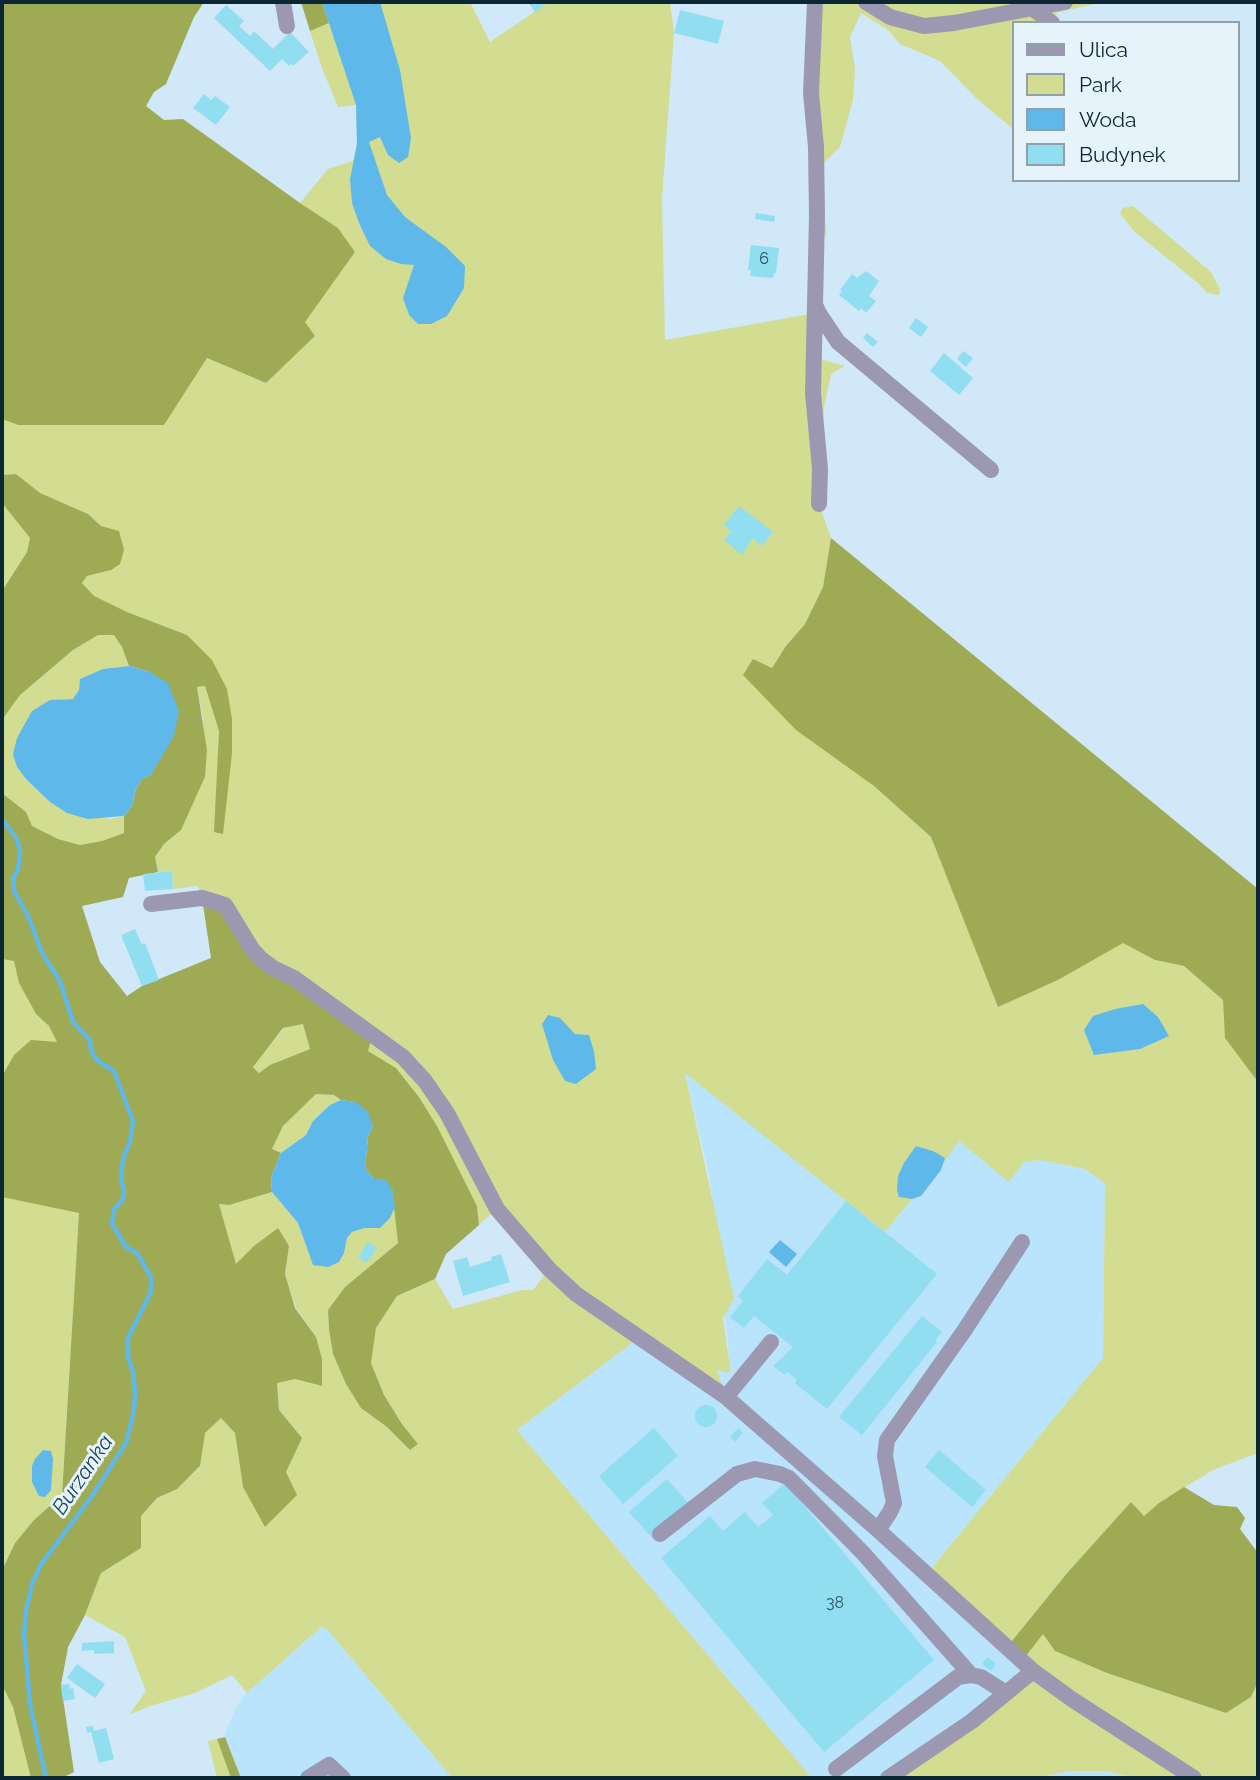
<!DOCTYPE html>
<html>
<head>
<meta charset="utf-8">
<style>
	body { margin:0 }
	#map { position:relative; width:1260px; height:1780px; overflow:hidden; background:#d0e8f7; font-family:Raleway,sans-serif }
	canvas { display:block }
	.frame { position:absolute; inset:0; border:4px solid #0d2634; pointer-events:none }
	.legend { position:absolute; left:1012px; top:21px; width:228px; height:161px; box-sizing:border-box; background:#e7f3fb; border:2px solid #90a1ab; margin:0; padding:9px 12px; list-style:none; font-size:21px; color:#0d2634 }
	.legend li { display:flex; align-items:center; gap:14px; height:35px }
	.legend b { width:35px; border:2px solid #90a1ab }
</style>
</head>
<body>
<div id="map">
<canvas width="1260" height="1780"></canvas>
<div class="frame"></div>
<ul class="legend">
<li><b style="height:9px;background:#9d98b1"></b>Ulica</li>
<li><b style="height:19px;background:#d2dd91"></b>Park</li>
<li><b style="height:19px;background:#5fb8ea"></b>Woda</li>
<li><b style="height:19px;background:#91def1"></b>Budynek</li>
</ul>
</div>
<script>
const c = document.querySelector('canvas').getContext('2d');
c.lineJoin = 'round';
function fillPath(path, color) { c.fillStyle = color; c.fill(path, 'evenodd'); }
const shape = rows => new Path2D(rows.map(r => 'M' + r).join(''));
function strokePath(path, color, width, dash) { c.strokeStyle = color; c.lineWidth = width; c.lineCap = dash ? 'butt' : 'round'; c.setLineDash(dash || []); c.stroke(path); }
function drawText(font, color, halo, rows, align = 'center') {
  c.font = font + ' Raleway,sans-serif'; c.lineWidth = 6; c.setLineDash([]); c.textBaseline = 'middle'; c.strokeStyle = halo; c.fillStyle = color; for (const [text, x, y, turn = 0] of rows) {
    c.save(); c.translate(x, y); c.rotate((+turn || 0) * Math.PI / 180); c.textAlign = isNaN(turn) ? turn : align; if (halo) c.strokeText(text, 0, 0); c.fillText(text, 0, 0); c.restore();
  }
}
fillPath(shape([
	[685,1072,885,1232,959,1141,1009,1181,1024,1162,1040,1160,1085,1169,1105,1183,1103,1358,927,1574,1033,1671,888,1778,812,1778,517,1430,640,1337,731,1373,710,1179],
	[321,1627,326,1628,452,1778,241,1778,225,1737,226,1731,238,1704,247,1693],
	[1069,1771,1106,1771,1135,1778,1035,1778]
]), '#bae3fc');
fillPath(shape([
	[322,2,470,2,490,42,549,2,670,2,674,33,662,199,665,340,815,313,815,358,845,366,831,374,824,407,819,504,831,538,823,587,805,624,786,646,772,669,874,786,931,837,998,1006,1058,980,1123,942,1155,960,1184,966,1223,1000,1226,1038,1258,1082,1258,1453,1213,1470,1159,1503,1144,1516,1131,1503,1068,1572,1007,1647,927,1574,1103,1358,1105,1183,1085,1169,1040,1160,1024,1162,1009,1182,959,1141,921,1196,912,1199,885,1232,685,1073,734,1299,723,1318,731,1373,717,1370,726,1397,640,1337,517,1430,812,1778,452,1778,326,1628,321,1627,247,1693,232,1675,195,1693,150,1706,129,1715,146,1691,125,1637,85,1615,101,1573,141,1548,141,1516,157,1498,178,1488,200,1467,204,1433,221,1418,235,1433,243,1487,286,1472,302,1438,279,1410,277,1382,295,1379,321,1386,316,1337,296,1308,285,1274,289,1246,254,1246,236,1265,219,1204,229,1205,272,1192,298,1223,309,1254,344,1253,347,1238,352,1232,365,1228,380,1228,390,1218,395,1207,398,1243,345,1287,328,1310,329,1330,333,1354,346,1384,361,1407,387,1427,410,1450,418,1444,402,1424,384,1395,371,1363,376,1328,397,1296,435,1279,453,1309,522,1290,533,1290,549,1269,496,1209,479,1225,477,1206,437,1126,419,1097,396,1068,368,1051,294,978,202,898,198,886,173,889,172,871,158,872,155,858,164,844,181,830,205,777,203,718,197,687,205,686,219,731,215,832,232,753,187,635,127,612,93,596,82,582,87,576,111,570,101,526,88,514,39,493,16,474,2,475,2,419,18,425,163,425,207,358,266,383,315,336,304,322,355,252,338,228,300,203,328,169,353,161,357,144,356,105,338,107,322,68,310,31,329,23],
	[815,2,1104,2,1059,12,1049,19,1052,23,1013,23,1013,129,975,97,940,61,900,44,888,30,861,13,850,37,855,69,853,100,840,147,824,163,824,215,827,236,821,232],
	[1133,206,1211,272,1220,289,1219,295,1207,293,1199,284,1134,231,1120,214,1123,208],
	[2,503,30,538,27,552,2,591],
	[98,635,114,635,122,647,129,666,103,669,81,679,79,690,73,699,63,699,17,767,26,779,50,802,109,819,124,816,124,833,102,841,80,845,58,839,32,826,26,812,2,793,2,720,20,695,73,650],
	[2,959,14,960,20,983,36,1014,49,1026,58,1042,14,1055,2,1076],
	[303,1024,310,1049,270,1065,259,1073,253,1066,284,1028],
	[316,1094,334,1095,341,1100,330,1105,313,1121,306,1135,281,1153,272,1149,283,1126],
	[2,1197,79,1212,62,1495,34,1520,15,1543,4,1566,2,1629],
	[1043,1633,1055,1651,1107,1673,1226,1713,1251,1697,1258,1682,1258,1778,1135,1778,1106,1771,1069,1771,1035,1778,888,1778,1032,1671,1022,1661],
	[2,1685,13,1707,31,1778,2,1778],
	[217,1739,231,1778,217,1778,208,1741]
]), '#d2dd91');
fillPath(shape([
	[2,2,204,2,194,17,166,84,154,92,146,106,164,120,183,119,300,203,338,228,355,252,305,322,315,336,266,383,207,358,164,425,18,425,2,419],
	[301,2,322,2,329,23,310,31],
	[16,474,40,493,88,514,101,526,119,531,124,550,120,564,111,570,87,576,82,583,94,596,127,612,187,635,212,660,227,689,232,719,232,753,223,834,214,832,219,731,205,686,197,687,207,750,205,777,181,830,164,844,155,857,158,872,129,878,123,897,82,906,100,962,127,996,142,986,211,958,202,898,210,899,252,949,373,1033,368,1051,396,1068,419,1097,437,1126,477,1206,479,1225,446,1254,435,1279,397,1296,376,1328,371,1363,384,1395,402,1424,418,1444,410,1450,387,1427,361,1408,346,1384,333,1354,329,1330,328,1310,345,1287,398,1243,392,1189,373,1178,365,1168,368,1137,373,1126,355,1102,341,1100,334,1095,316,1094,283,1126,272,1149,281,1153,271,1177,272,1192,229,1205,219,1204,236,1264,254,1246,278,1228,289,1246,285,1274,295,1308,316,1337,322,1359,322,1386,295,1379,277,1383,279,1410,302,1438,286,1472,297,1495,265,1527,243,1487,235,1433,221,1418,205,1433,200,1466,177,1489,157,1498,141,1516,141,1548,101,1573,85,1615,68,1647,61,1685,74,1772,62,1778,31,1778,13,1707,2,1685,4,1566,15,1543,34,1520,62,1495,79,1213,2,1197,2,1076,14,1055,31,1040,57,1042,49,1026,36,1014,19,983,14,961,2,959,2,793,26,812,32,826,58,839,80,845,102,841,124,833,124,816,132,806,136,789,142,779,151,775,150,672,129,666,122,647,114,635,98,635,73,650,20,695,2,720,2,591,27,552,30,538,2,503,2,475],
	[303,1024,310,1049,270,1065,259,1073,253,1067,283,1028],
	[831,538,1258,889,1258,1082,1225,1038,1223,1000,1184,966,1155,960,1123,943,1058,980,998,1007,931,837,874,786,796,730,743,675,753,659,772,668,786,646,805,624,823,587],
	[1184,1487,1214,1505,1237,1507,1245,1518,1240,1529,1258,1553,1258,1682,1251,1697,1226,1713,1107,1673,1055,1651,1043,1634,1022,1661,1007,1647,1068,1572,1131,1502,1144,1516,1159,1503],
	[225,1737,241,1778,231,1778,217,1739]
]), '#9faa54');
fillPath(shape([
	[322,2,380,2,400,70,411,138,408,157,399,163,388,155,380,137,369,142,387,195,405,217,446,247,465,266,464,288,447,316,431,324,418,324,409,315,403,298,414,265,401,264,386,259,370,246,359,223,352,203,350,179,357,144,356,105],
	[129,666,150,672,168,683,179,711,174,736,151,775,142,779,136,789,132,806,124,816,88,819,67,813,50,802,26,779,17,767,13,754,17,738,32,711,50,700,73,699,79,690,80,679,103,669],
	[1143,1004,1158,1017,1169,1036,1140,1049,1094,1055,1084,1030,1093,1016,1115,1009],
	[548,1015,560,1018,575,1034,589,1035,594,1052,596,1069,576,1084,565,1081,553,1060,542,1024],
	[341,1100,356,1102,368,1112,373,1126,368,1137,365,1168,373,1178,386,1180,392,1189,395,1207,390,1218,380,1228,365,1228,352,1232,347,1238,344,1253,339,1262,328,1267,313,1265,298,1223,272,1192,271,1177,281,1153,306,1135,313,1121,330,1105],
	[916,1146,933,1151,945,1158,941,1170,921,1196,912,1199,899,1197,897,1190,898,1176,904,1163],
	[780,1240,797,1254,786,1267,769,1252],
	[43,1450,51,1451,53,1459,51,1490,45,1497,39,1496,32,1482,32,1466,35,1459]
]), '#5fb8ea');
strokePath(shape([
	[2,819,17,839,20,851,18,870,13,878,14,891,28,916,42,953,60,981,73,1022,90,1040,91,1051,98,1061,114,1071,133,1121,130,1142,123,1159,121,1178,124,1192,123,1199,114,1210,112,1224,126,1247,137,1253,151,1277,151,1292,128,1338,128,1357,133,1372,135,1392,134,1411,126,1443,92,1496,42,1563,32,1584,26,1611,24,1634,30,1704,46,1778]
]), '#5fb8ea', 4.5);
fillPath(shape([
	[528,2,549,2,535,12],
	[226,5,244,21,239,26,250,36,254,31,273,49,290,32,309,52,293,66,291,64,289,66,282,59,270,71,214,18],
	[680,10,724,21,718,44,674,33],
	[204,94,211,100,215,96,230,107,216,125,193,108],
	[756,213,775,216,774,222,755,219],
	[751,245,779,248,776,273,774,273,773,278,750,276,751,270,748,270],
	[866,271,879,281,869,296,876,301,866,313,861,308,859,311,839,295,842,291,840,290,852,274,857,278],
	[916,318,928,327,921,337,909,328],
	[867,333,878,342,873,347,863,338],
	[963,351,973,358,966,367,957,359],
	[944,353,973,378,959,395,930,371],
	[739,506,773,532,762,546,753,538,742,555,724,540,731,531,724,525],
	[172,871,173,889,145,891,143,874],
	[135,929,142,945,145,943,159,980,142,986,121,935],
	[846,1201,937,1274,827,1409,795,1383,797,1380,787,1372,785,1375,773,1366,793,1347,754,1316,744,1328,730,1317,743,1301,738,1296,767,1259,787,1275],
	[368,1242,377,1248,366,1263,358,1257],
	[501,1254,510,1282,463,1296,453,1261,467,1257,470,1267,492,1260,491,1257],
	[922,1316,942,1332,935,1340,937,1342,862,1435,839,1417],
	'695 1416a11 11 0 1 1 22 0a11 11 0 1 1-22 0Z',
	[654,1428,678,1456,623,1504,599,1476],
	[738,1428,743,1433,735,1442,730,1437],
	[939,1450,986,1490,972,1507,925,1467],
	[667,1479,690,1505,652,1538,629,1512],
	[785,1483,934,1660,824,1752,661,1558,710,1516,723,1531,745,1512,758,1527,773,1515,762,1503],
	[114,1641,114,1653,94,1654,94,1650,82,1651,82,1643],
	[987,1657,996,1664,991,1671,982,1664],
	[77,1664,105,1684,95,1698,67,1678],
	[69,1684,70,1689,73,1688,75,1699,63,1701,61,1685],
	[93,1726,94,1731,106,1728,114,1759,99,1763,91,1732,87,1733,86,1727]
]), '#91def1');
strokePath(shape([
	[283,2,287,26],
	[815,2,811,93,816,147,817,216,813,393,820,469,819,504],
	[866,2,890,17,924,26,954,23,1065,2],
	[1032,8,1052,23],
	[816,307,820,315,838,342,991,470],
	[151,904,202,898,225,905,252,949,261,959,273,968,294,978,403,1057,425,1081,447,1113,497,1209,549,1269,576,1294,726,1397,878,1530,1033,1671,972,1721,888,1778],
	[726,1397,771,1342],
	[878,1530,890,1512,894,1503,885,1456,887,1440,964,1331,1022,1242],
	[660,1534,737,1474,755,1469,780,1474,789,1478,863,1553,971,1675],
	[1033,1671,1073,1700,1194,1778],
	[836,1769,958,1677,971,1675,981,1677,1006,1693],
	[308,1778,329,1765,343,1778]
]), '#9d98b1', 16);
drawText('16px', '#2e5463', null, [
	["6",764,259],
	["38",835,1603]
]);
drawText('italic 21px', '#1d4358', '#e7f3fb', [
	["Burzanka",83,1475,-56]
]);
</script>
</body>
</html>
